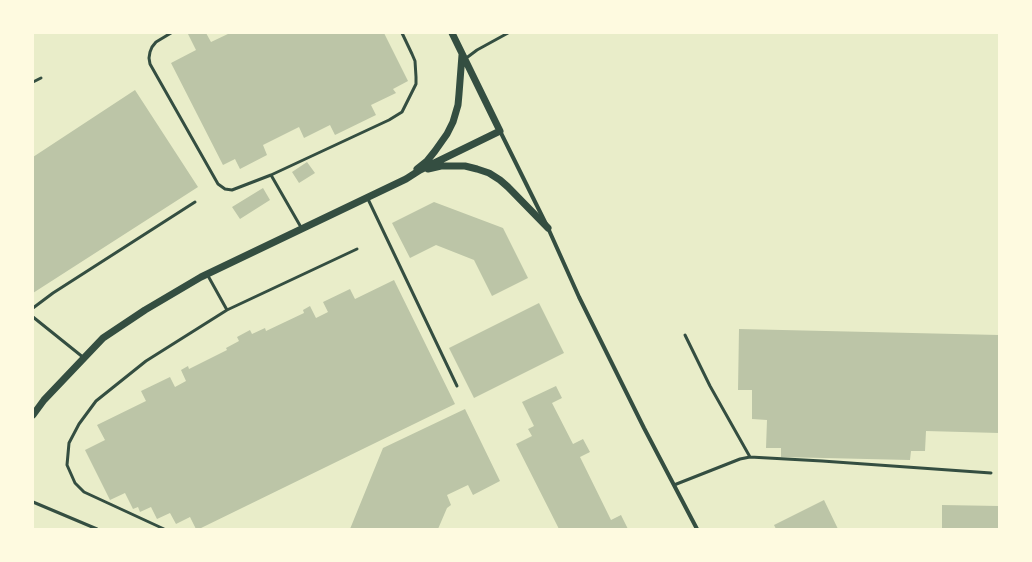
<!DOCTYPE html>
<html>
<head>
<meta charset="utf-8">
<style>
	body { margin:0 }
	#map { position:relative; width:1032px; height:562px; overflow:hidden; background:#e9edc9; font-family:Quicksand,sans-serif }
	canvas { display:block }
	.frame { position:absolute; inset:0; border:34px solid #fefae0; pointer-events:none }
</style>
</head>
<body>
<div id="map">
<canvas width="1032" height="562"></canvas>
<div class="frame"></div>
</div>
<script>
const c = document.querySelector('canvas').getContext('2d');
c.lineJoin = 'round';
function fillPath(path, color) { c.fillStyle = color; c.fill(path, 'evenodd'); }
const shape = rows => new Path2D(rows.map(r => 'M' + r).join(''));
function strokePath(path, color, width, dash) { c.strokeStyle = color; c.lineWidth = width; c.lineCap = dash ? 'butt' : 'round'; c.setLineDash(dash || []); c.stroke(path); }
fillPath(shape([
	[190,33,206,33,211,42,230,33,384,33,408,81,393,89,396,93,371,105,376,115,335,135,330,125,304,138,299,127,263,145,267,155,240,169,235,159,223,165,171,63,196,50,188,34],
	[135,90,198,187,33,293,33,157],
	[307,162,315,173,299,183,292,172],
	[263,188,270,200,240,219,232,207],
	[434,202,503,228,528,278,492,296,474,260,436,245,410,258,392,223],
	[394,280,455,404,199,529,196,529,190,517,176,524,170,513,157,519,151,507,140,512,138,507,133,509,125,493,110,500,85,450,105,440,97,425,146,401,141,391,170,377,175,387,186,381,181,370,188,366,189,369,227,350,226,348,239,341,237,337,250,330,252,334,265,328,266,331,304,313,303,310,310,306,316,318,328,312,323,302,350,289,355,299],
	[539,303,564,353,474,398,449,348],
	[739,329,999,335,999,433,926,431,925,451,911,451,910,460,781,457,781,448,766,448,767,420,752,419,752,390,738,390],
	[556,386,562,398,552,403,573,444,583,439,590,452,580,457,611,520,621,515,628,529,559,529,516,444,532,436,528,429,534,426,522,402],
	[465,409,500,481,473,495,468,485,447,495,451,505,447,508,438,529,350,529,383,448],
	[824,500,838,529,776,529,774,525],
	[942,505,999,506,999,529,942,529]
]), '#bcc5a7');
strokePath(shape([
	[171,33,156,42,152,47,150,52,149,58,150,64,218,184,225,189,232,190,271,175,389,120,402,112,416,84,416,77,415,61,412,54,402,33],
	[465,59,477,50,508,33],
	[33,82,41,78],
	[271,175,302,229],
	[367,197,457,386],
	[33,308,53,293,195,202],
	[227,310,357,249],
	[33,317,84,358],
	[685,335,710,386,750,457],
	[674,485,740,459,750,457,822,461,991,473],
	[33,502,97,529],
	[164,529,84,492,75,483,67,465,69,443,79,424,96,401,146,361,227,310,207,274]
]), '#344e41', 3);
strokePath(shape([
	[500,131,548,228,579,297,644,428,697,529]
]), '#344e41', 4);
strokePath(shape([
	[417,169,427,161,435,151,447,134,453,122,458,105,459,94,462,55],
	[428,169,441,166,465,166,477,169,489,173,500,180,508,187,548,228],
	[33,415,44,400,103,338,145,310,201,277,406,179,420,170,500,131,452,33]
]), '#344e41', 7);
</script>
</body>
</html>
